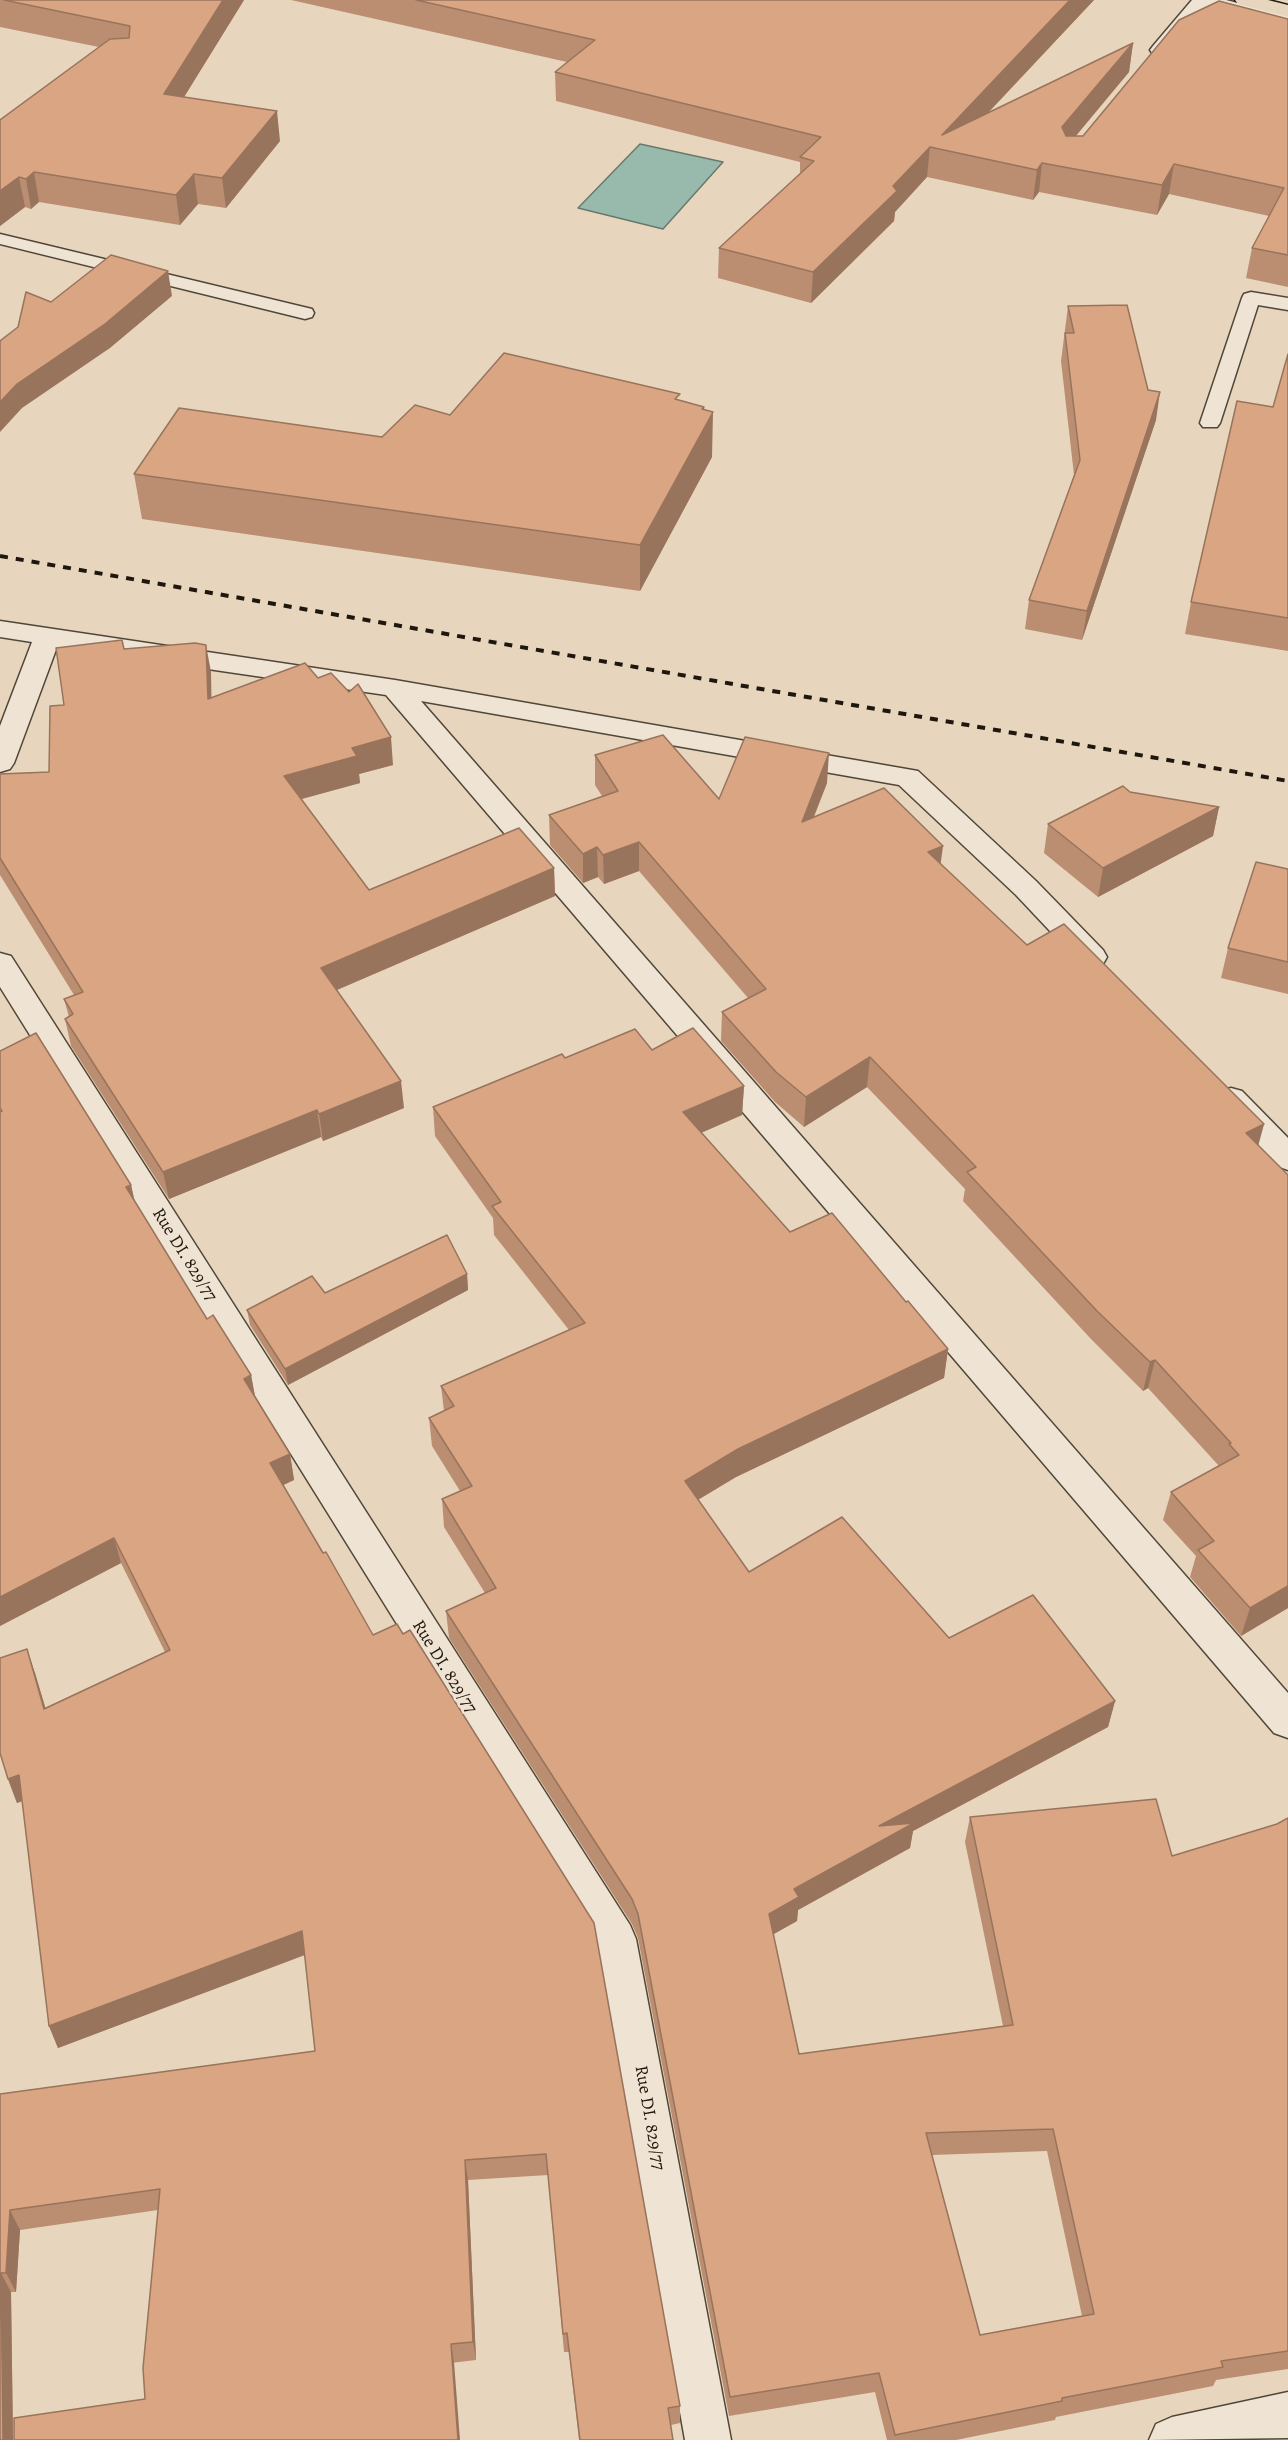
<!DOCTYPE html>
<html>
<head>
<meta charset="utf-8">
<style>
	body { margin:0 }
	canvas { display:block; background:#e7d6bd }
</style>
</head>
<body>
<canvas width="1288" height="2440"></canvas>
<script>
const c = document.querySelector('canvas').getContext('2d');
c.lineJoin = 'round';
function fillPath(path, color) { c.fillStyle = color; c.fill(path, 'evenodd'); }
const shape = rows => new Path2D(rows.map(r => 'M' + r).join(''));
function strokePath(path, color, width, dash) { c.strokeStyle = color; c.lineWidth = width; c.lineCap = dash ? 'butt' : 'round'; c.setLineDash(dash || []); c.stroke(path); }
function drawText(font, color, halo, rows, align = 'center') {
  c.font = font + ' Alegreya,serif'; c.lineWidth = 5; c.setLineDash([]); c.textBaseline = 'middle'; c.strokeStyle = halo; c.fillStyle = color; for (const [text, x, y, turn = 0] of rows) {
    c.save(); c.translate(x, y); c.rotate((+turn || 0) * Math.PI / 180); c.textAlign = isNaN(turn) ? turn : align; if (halo) c.strokeText(text, 0, 0); c.fillText(text, 0, 0); c.restore();
  }
}
const water = shape([
	[640,144,723,162,663,229,578,208,640,144]
]);
fillPath(water, '#98baac');
strokePath(water, '#68796c', 1.5);
const service = shape([
	[0,234,312,309,314,313,312,317,305,319,0,244,0,234],
	[1251,292,1288,298,1288,310,1258,305,1220,423,1217,427,1203,427,1200,423,1242,298,1244,294,1251,292]
]);
const minor = shape([
	[1192,0,1212,0,1167,54,1153,54,1150,50,1153,46,1192,0],
	[0,621,395,680,918,771,1036,881,1103,950,1107,957,1103,964,1092,967,1081,964,1016,895,899,785,421,701,1288,1693,1288,1738,1274,1733,386,695,57,647,14,763,10,769,0,772,0,726,32,642,0,637,0,621],
	[0,953,11,956,630,1925,636,1939,731,2440,685,2440,597,1945,0,987,0,953],
	[1231,1088,1242,1091,1288,1138,1288,1170,1277,1166,1220,1107,1215,1099,1220,1091,1231,1088],
	[1288,2392,1288,2438,1149,2440,1156,2424,1172,2417,1288,2392]
]);
const tertiary = shape([
	[1193,0,1226,0,1288,16,1288,28,1196,4,1193,0]
]);
const primary = shape([
	[1235,0,1268,0,1288,5,1288,17,1238,4,1235,0]
]);
strokePath(service, '#514739', 3);
strokePath(minor, '#514739', 3);
strokePath(tertiary, '#514739', 3);
strokePath(primary, '#1f170d', 3);
fillPath(service, '#efe4d4');
fillPath(minor, '#efe4d4');
fillPath(tertiary, '#efe4d4');
fillPath(primary, '#e7d6bd');
strokePath(shape([
	[0,556,1288,781]
]), '#1f170d', 4, [8, 8]);
fillPath(shape([
	[0,0,244,0,184,97,280,141,226,208,198,204,180,225,39,202,31,209,25,207,0,226,0,120,99,47,0,27],
	[291,0,1094,0,988,113,1133,43,1129,72,1076,136,1083,136,1288,19,1288,287,1246,278,1252,248,1269,216,1169,194,1157,215,1039,192,1033,200,927,177,895,212,894,221,811,303,718,278,719,248,800,174,800,162,556,101,555,72,567,62],
	[1068,306,1156,420,1082,640,1025,629,1029,600,1074,475,1061,361],
	[1288,354,1288,651,1185,634,1191,602,1273,407],
	[680,400,704,407,712,457,640,591,142,519,134,474,382,437,450,415],
	[124,649,211,672,211,698,393,765,359,774,360,783,301,799,369,890,554,868,555,896,337,990,404,1108,323,1141,321,1137,169,1199,71,1046,65,1019,69,1017,64,999,74,995,0,875,0,774,49,772,64,705],
	[595,755,719,799,827,783,814,817,940,864,1027,945,1264,1124,1258,1145,1288,1608,1241,1636,1190,1577,1196,1556,1163,1520,1171,1492,1219,1466,1148,1388,1143,1391,1091,1339,963,1201,965,1189,867,1087,804,1127,775,1102,721,1041,722,1012,748,998,639,871,604,884,598,877,583,883,550,845,549,815,602,796,595,785],
	[1130,792,1219,807,1213,836,1098,897,1044,853,1048,824],
	[1288,869,1288,994,1221,978,1228,948],
	[652,1050,744,1086,742,1115,701,1133,790,1232,906,1302,948,1349,944,1378,736,1477,698,1500,749,1572,949,1638,1115,1701,1108,1727,913,1831,910,1848,798,1910,797,1921,773,1934,799,2054,1003,2026,965,1842,970,1817,1172,1856,1277,1824,1288,1818,1288,2369,1216,2380,1213,2386,1056,2417,1055,2420,956,2440,887,2440,875,2392,729,2416,638,1938,632,1924,449,1638,446,1611,485,1593,444,1527,442,1499,460,1491,432,1446,429,1418,444,1411,441,1386,569,1330,494,1235,493,1218,435,1136,433,1107,565,1058],
	[1047,2151,1082,2316,980,2335,932,2155],
	[0,1051,131,1185,135,1203,207,1319,251,1375,255,1396,290,1454,294,1480,283,1485,680,2406,680,2423,671,2425,673,2440,579,2440,569,2352,564,2352,548,2175,468,2180,476,2360,145,2399,158,2210,20,2230,16,2292,11,2292,13,2440,0,2440,0,2094,315,2051,305,1955,58,2048,49,2026,22,1801,17,1803,8,1779,35,1673,45,1708,165,1652,121,1563,0,1626],
	[467,1274,468,1290,288,1385,250,1325,247,1310,325,1293]
]), '#bb8e71');
fillPath(shape([
	[223,0,244,0,168,123,164,94],
	[1070,0,1094,0,951,152,942,135],
	[1133,43,1129,72,1058,157,1062,127],
	[277,111,280,141,226,208,222,178],
	[930,147,927,177,895,212,894,221,811,303,813,272],
	[1042,163,1039,192,1033,200,1037,170],
	[1174,164,1169,194,1157,215,1162,185],
	[34,172,39,202,31,209,26,179],
	[194,174,198,204,180,225,176,195],
	[19,177,25,207,0,226,0,191],
	[168,271,172,296,110,348,22,408,0,432,0,402,17,384],
	[1160,392,1156,420,1082,640,1087,611],
	[704,407,704,429,713,412,712,457,640,591,640,545,702,409],
	[206,645,211,672,212,727,208,699],
	[391,737,393,765,359,774,360,783,287,803,284,776,352,748],
	[829,753,827,783,800,851,802,822],
	[1219,807,1213,836,1098,897,1103,868],
	[639,842,639,871,604,884,603,855],
	[943,846,939,876,928,852],
	[597,847,598,877,583,883,583,854],
	[554,868,555,896,325,995,321,968],
	[870,1057,867,1087,804,1127,806,1097],
	[401,1081,404,1108,323,1141,319,1114],
	[744,1086,742,1115,682,1141,683,1112],
	[317,1110,321,1137,169,1199,163,1172],
	[1264,1124,1256,1154,1246,1133],
	[131,1185,137,1212,126,1187],
	[467,1274,468,1290,288,1385,285,1369],
	[948,1349,944,1378,736,1477,684,1508,685,1481,738,1449],
	[1155,1360,1148,1388,1143,1391,1150,1362],
	[251,1375,256,1402,244,1379],
	[290,1454,294,1480,275,1489,270,1463],
	[114,1538,121,1563,0,1626,0,1597],
	[1288,1586,1288,1608,1241,1636,1250,1608],
	[27,1649,35,1673,53,1733,44,1709],
	[1115,1701,1108,1727,913,1831,910,1848,798,1910,797,1921,767,1938,769,1914,794,1889,879,1826],
	[19,1775,28,1799,17,1803,8,1779],
	[302,1931,307,1954,58,2048,49,2026],
	[465,2160,468,2180,476,2360,473,2342],
	[10,2210,20,2230,16,2292,6,2273],
	[1,2273,11,2292,13,2440,3,2440],
	[451,2344,454,2362,460,2440,458,2440]
]), '#99745c');
const building = shape([
	[4,0,223,0,164,94,277,111,222,178,194,174,176,195,34,172,26,179,19,177,0,191,0,120,110,39,129,38,130,26,4,0],
	[416,0,1070,0,942,135,1133,43,1062,127,1066,136,1083,136,1179,20,1219,1,1288,19,1288,255,1252,248,1284,188,1174,164,1162,185,1042,163,1037,170,930,147,893,186,897,191,813,272,719,248,814,161,800,157,821,137,555,72,595,40,416,0],
	[111,255,168,271,105,324,17,384,0,402,0,341,18,327,26,292,51,302,111,255],
	[1127,305,1148,390,1160,392,1087,611,1029,600,1080,460,1065,333,1074,333,1068,306,1127,305],
	[504,353,680,394,675,399,704,407,702,409,713,412,640,545,134,474,179,408,382,437,415,405,450,415,504,353],
	[1288,354,1288,618,1191,602,1237,401,1273,407,1288,354],
	[122,640,124,649,195,643,206,645,208,699,305,663,318,678,331,673,349,692,358,684,391,737,352,748,357,756,284,776,369,890,519,828,554,868,321,968,401,1081,319,1114,317,1110,163,1172,65,1019,73,1014,64,999,83,992,0,858,0,774,49,772,50,706,64,705,56,648,122,640],
	[663,735,719,799,745,737,829,753,802,822,884,788,943,846,928,852,1027,945,1064,924,1264,1124,1246,1133,1288,1175,1288,1586,1250,1608,1198,1550,1214,1541,1171,1492,1239,1455,1229,1444,1231,1443,1155,1360,1150,1362,1097,1311,967,1172,976,1167,870,1057,806,1097,776,1072,722,1012,766,989,639,842,603,855,597,847,583,854,549,815,618,791,595,755,663,735],
	[1123,786,1130,792,1219,807,1103,868,1048,824,1123,786],
	[1256,862,1288,869,1288,962,1228,948,1256,862],
	[693,1028,744,1086,683,1112,790,1232,832,1213,906,1302,908,1301,948,1349,738,1449,685,1481,749,1572,842,1517,949,1638,1033,1595,1115,1701,879,1826,914,1823,794,1889,799,1897,769,1914,799,2054,1013,2025,970,1817,1156,1799,1172,1856,1277,1824,1288,1818,1288,2351,1221,2361,1223,2367,1062,2398,1062,2401,895,2435,879,2373,730,2397,638,1914,632,1899,446,1611,496,1588,442,1499,472,1486,429,1418,454,1406,441,1386,585,1323,492,1206,501,1202,433,1107,562,1054,565,1058,635,1029,652,1050,693,1028],
	[1053,2129,1094,2314,980,2335,926,2133,1053,2129],
	[36,1033,131,1185,126,1187,207,1319,213,1315,251,1375,244,1379,290,1454,270,1463,323,1553,326,1552,373,1635,397,1624,403,1634,410,1630,594,1923,680,2406,668,2408,673,2440,580,2440,567,2333,563,2334,546,2154,465,2160,473,2342,451,2344,458,2440,14,2440,14,2418,145,2399,143,2368,160,2189,10,2210,6,2273,1,2273,3,2440,0,2440,0,2094,315,2051,302,1931,49,2026,19,1775,8,1779,0,1753,0,1658,27,1649,44,1709,170,1650,114,1538,0,1597,0,1112,2,1111,0,1108,0,1051,36,1033],
	[447,1235,467,1274,285,1369,247,1310,312,1276,325,1293,447,1235]
]);
fillPath(building, '#daa583');
strokePath(building, '#99745c', 1.5);
drawText('18px', '#1f170d', '#efe4d4', [
	["Rue DI. 829/77",184,1255,58],
	["Rue DI. 829/77",444,1667,58],
	["Rue DI. 829/77",649,2118,80]
]);
</script>
</body>
</html>
